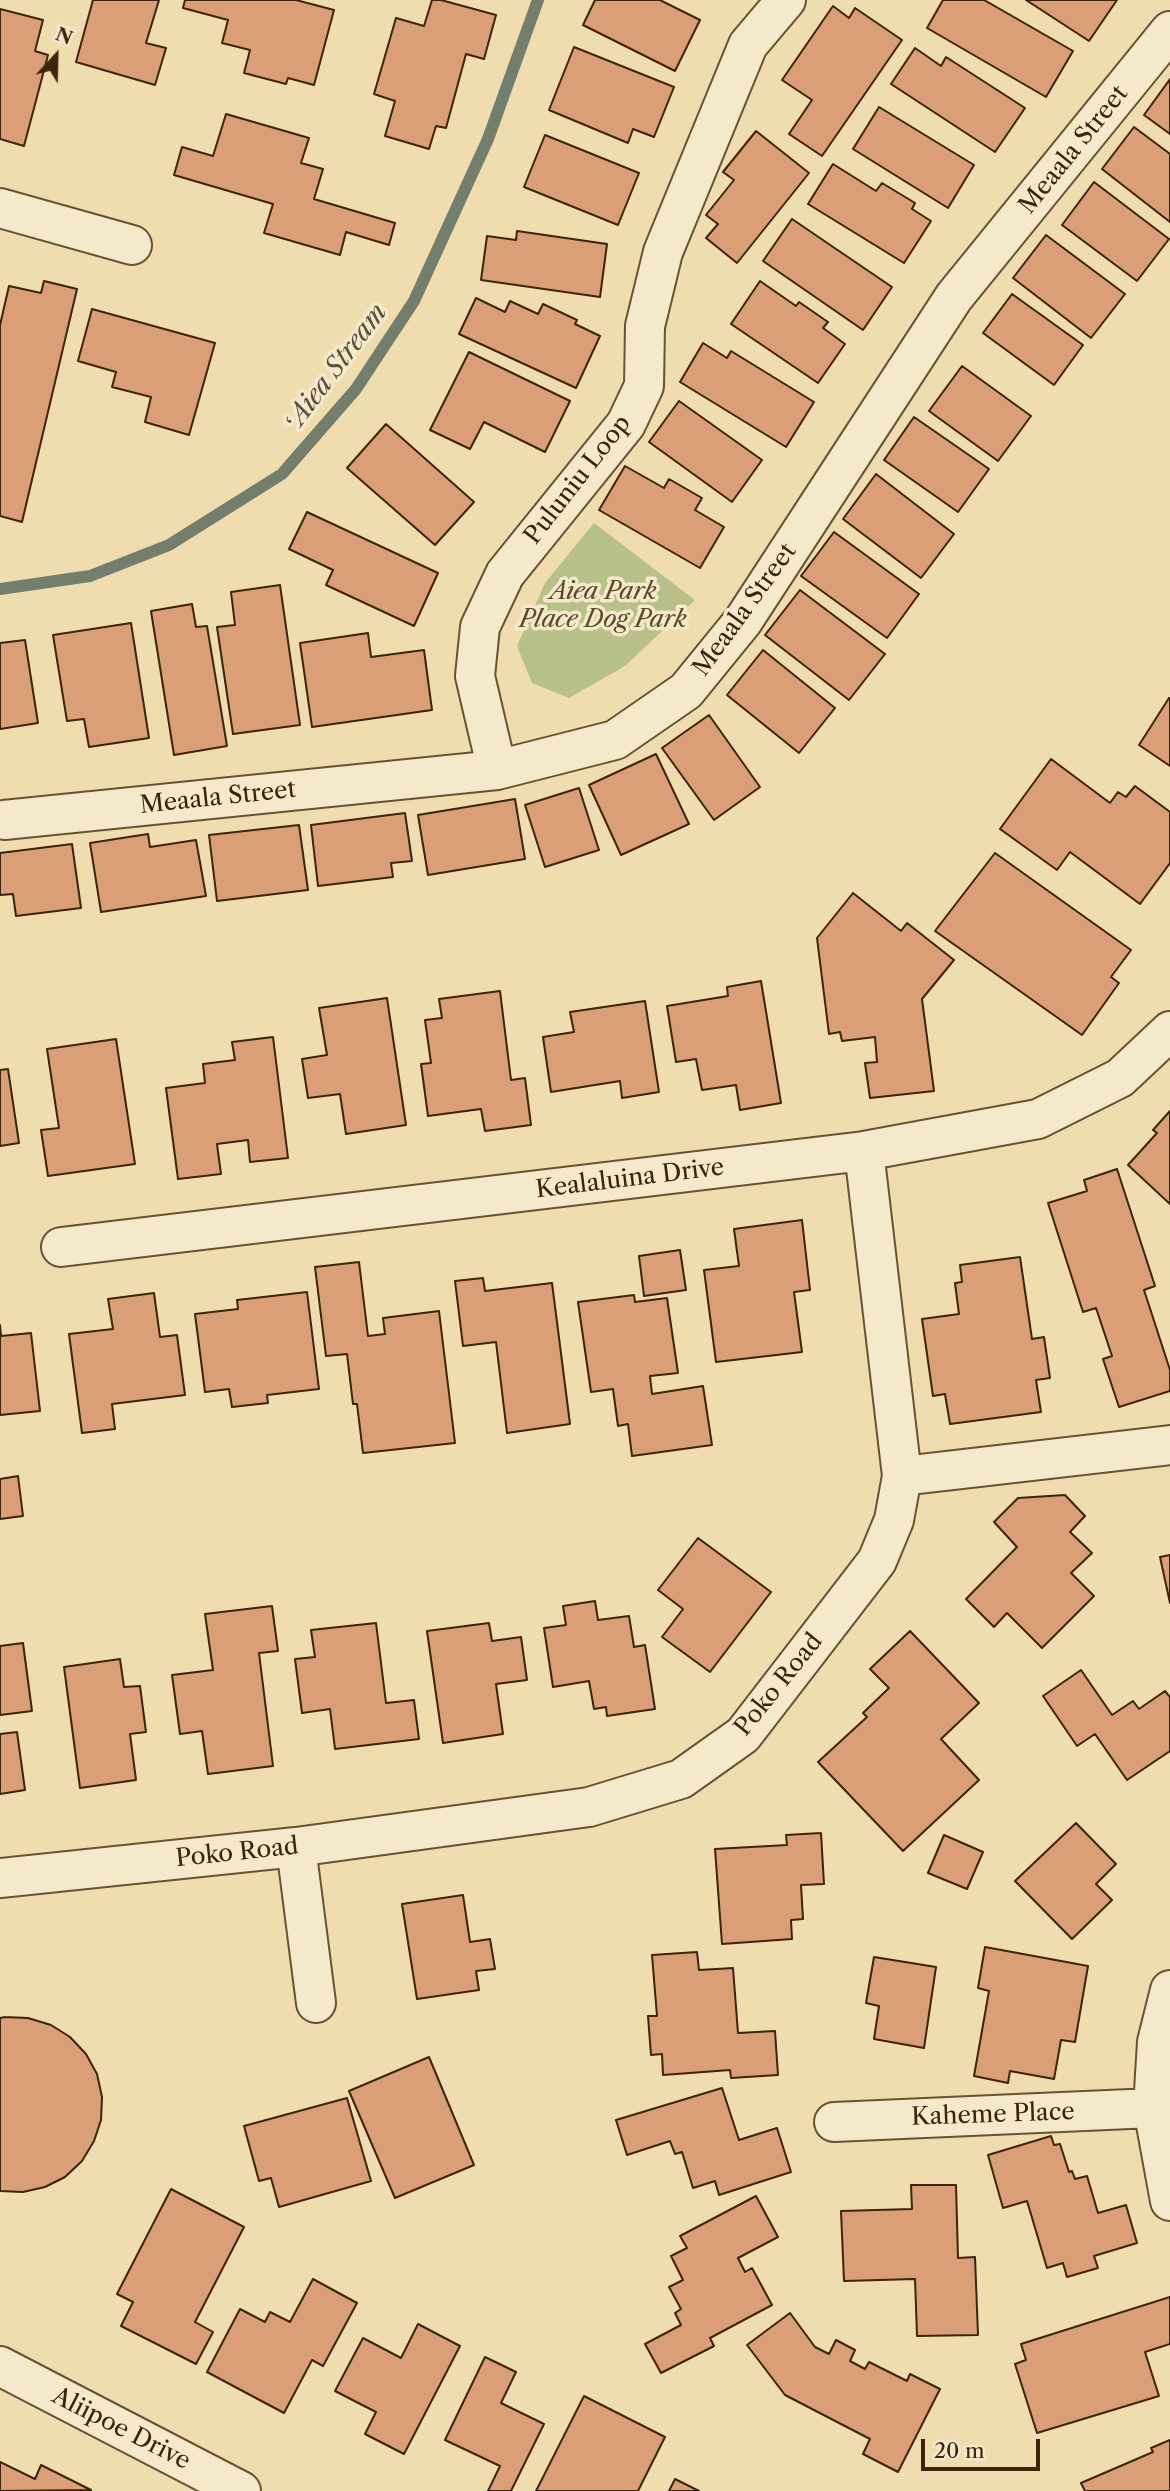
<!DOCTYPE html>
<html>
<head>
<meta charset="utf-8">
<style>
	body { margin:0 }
	#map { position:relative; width:1170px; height:2491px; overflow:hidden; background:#efddaf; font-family:"Libre Caslon Text",serif }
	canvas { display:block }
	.north { position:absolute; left:21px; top:21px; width:70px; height:70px; -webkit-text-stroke:5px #f5e9cb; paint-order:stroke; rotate:22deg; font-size:19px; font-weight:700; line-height:28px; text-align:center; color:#3c2309 }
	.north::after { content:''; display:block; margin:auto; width:24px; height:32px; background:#3c2309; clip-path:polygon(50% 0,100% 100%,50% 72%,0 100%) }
	.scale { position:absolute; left:921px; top:2439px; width:119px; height:32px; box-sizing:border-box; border:4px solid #3c2309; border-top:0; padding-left:9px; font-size:21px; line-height:24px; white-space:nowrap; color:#3c2309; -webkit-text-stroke:5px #f5e9cb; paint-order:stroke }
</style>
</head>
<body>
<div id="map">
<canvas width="1170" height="2491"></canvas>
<div class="north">N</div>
<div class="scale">20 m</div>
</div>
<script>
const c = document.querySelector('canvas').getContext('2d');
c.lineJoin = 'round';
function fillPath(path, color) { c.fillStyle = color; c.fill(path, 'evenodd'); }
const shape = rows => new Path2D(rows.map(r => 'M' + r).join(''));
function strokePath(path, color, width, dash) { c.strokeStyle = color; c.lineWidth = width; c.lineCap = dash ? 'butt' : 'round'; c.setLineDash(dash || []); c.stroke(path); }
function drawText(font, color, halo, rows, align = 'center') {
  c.font = font + ' "Libre Caslon Text",serif'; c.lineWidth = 7; c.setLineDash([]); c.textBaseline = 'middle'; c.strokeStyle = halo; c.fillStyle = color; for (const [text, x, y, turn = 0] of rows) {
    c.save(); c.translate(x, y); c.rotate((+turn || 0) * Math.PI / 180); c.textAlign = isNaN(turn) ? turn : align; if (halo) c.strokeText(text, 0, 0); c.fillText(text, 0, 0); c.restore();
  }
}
fillPath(shape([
	[594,523,695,600,625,666,569,698,532,683,517,646,545,583]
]), '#b9c18b');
strokePath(shape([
	[0,589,90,576,169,545,282,474,356,389,414,301,488,139,538,0]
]), '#747e6d', 12);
const building = shape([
	[93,0,159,0,146,43,166,48,155,85,76,62,93,0],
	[185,0,296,0,334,10,314,85,288,78,286,84,244,73,250,50,222,43,228,20,183,8,185,0],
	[432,0,441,0,496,15,484,59,466,54,446,128,436,126,429,149,385,136,395,101,374,94,396,18,424,26,432,0],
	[595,0,660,0,700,20,675,71,583,25,595,0],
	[943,0,984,0,1073,51,1046,97,927,28,943,0],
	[1026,0,1117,0,1089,41,1026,0],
	[833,6,849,18,855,8,902,40,822,156,789,134,812,100,782,80,833,6],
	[0,9,43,20,35,51,48,55,24,146,0,139,0,9],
	[574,47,674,87,654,137,633,129,628,143,549,110,574,47],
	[915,48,941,66,946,57,1025,108,995,152,891,84,915,48],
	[1170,79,1170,134,1144,115,1170,79],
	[879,107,974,165,948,208,853,149,879,107],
	[226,114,309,138,301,163,323,169,314,199,395,223,389,245,346,232,340,255,264,233,273,204,174,175,182,147,213,156,226,114],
	[1134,127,1170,154,1170,222,1102,169,1134,127],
	[756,131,809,173,737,263,706,238,718,224,706,215,734,180,723,172,756,131],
	[545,135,639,173,618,225,524,187,545,135],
	[833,164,876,191,882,183,915,203,912,209,931,221,904,263,808,204,833,164],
	[1094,182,1169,239,1137,281,1062,225,1094,182],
	[792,219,892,287,863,330,763,261,792,219],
	[517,231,607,244,600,297,481,280,487,236,516,240,517,231],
	[1046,235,1125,294,1091,338,1013,278,1046,235],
	[44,281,77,289,22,522,0,516,0,325,9,286,41,293,44,281],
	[760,281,796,306,799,302,828,322,823,328,845,344,818,383,731,324,760,281],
	[1012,294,1083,345,1054,385,983,333,1012,294],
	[476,298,505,312,510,301,538,314,543,304,577,320,575,324,600,336,576,388,459,334,476,298],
	[92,309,215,343,189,435,145,422,151,397,112,387,116,372,78,361,92,309],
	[703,343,727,358,731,351,814,402,786,447,680,382,703,343],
	[469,352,570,401,545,452,484,422,470,449,430,430,469,352],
	[962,366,1031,416,998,461,929,411,962,366],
	[679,401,762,460,732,502,649,442,679,401],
	[914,417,989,469,958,512,884,460,914,417],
	[386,424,474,502,435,545,347,468,386,424],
	[625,466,664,488,669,479,702,498,695,510,724,527,700,568,599,510,625,466],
	[876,474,954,534,921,578,843,519,876,474],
	[307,512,438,573,414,626,326,585,333,570,289,549,307,512],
	[834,532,919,594,887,638,801,576,834,532],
	[280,585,300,725,233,734,217,627,235,625,231,592,280,585],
	[800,590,885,654,849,700,765,635,800,590],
	[192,604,196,627,207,626,227,746,174,755,151,611,192,604],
	[131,623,149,738,89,747,84,719,67,721,53,635,131,623],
	[368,633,371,657,424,650,432,710,312,727,300,643,368,633],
	[25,640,38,723,0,729,0,643,25,640],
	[763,650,835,708,799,753,727,695,763,650],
	[1169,698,1170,699,1170,766,1139,745,1169,698],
	[709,715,760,787,714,820,662,748,709,715],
	[656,754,689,824,621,855,589,785,656,754],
	[1051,759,1110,803,1118,792,1126,797,1135,786,1170,812,1170,863,1140,904,1070,852,1057,870,1000,829,1051,759],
	[579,788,599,850,545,867,525,805,579,788],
	[515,799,525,859,428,875,418,815,515,799],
	[405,813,412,861,391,863,393,877,318,886,311,825,405,813],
	[299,825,308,890,217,901,209,835,299,825],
	[148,834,150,847,196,840,206,896,101,912,90,843,148,834],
	[72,844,81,908,16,916,13,894,0,895,0,853,72,844],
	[995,853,1131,950,1111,977,1119,983,1082,1035,935,931,995,853],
	[853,893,901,931,907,923,954,960,922,999,934,1091,870,1098,865,1063,877,1062,875,1037,842,1041,840,1032,829,1034,817,938,853,893],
	[761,981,781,1103,740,1110,736,1085,702,1090,696,1059,676,1062,667,1006,728,996,727,987,761,981],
	[500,991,511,1080,525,1078,531,1125,485,1131,481,1109,428,1116,421,1064,431,1063,425,1020,442,1018,439,999,500,991],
	[387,998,406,1125,346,1134,340,1094,308,1098,302,1059,327,1055,319,1008,387,998],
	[645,1001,659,1092,622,1098,620,1081,551,1092,543,1037,574,1032,570,1012,645,1001],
	[273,1037,288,1158,250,1162,248,1140,217,1144,221,1174,178,1179,166,1088,205,1083,203,1064,235,1060,232,1042,273,1037],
	[116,1039,135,1164,48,1176,41,1130,59,1128,47,1049,116,1039],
	[8,1069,19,1143,0,1146,0,1070,8,1069],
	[1170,1111,1170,1204,1128,1165,1157,1133,1153,1130,1170,1111],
	[1117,1169,1155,1286,1144,1290,1170,1370,1170,1391,1119,1407,1103,1359,1112,1356,1096,1308,1083,1312,1048,1203,1087,1191,1084,1180,1117,1169],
	[802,1220,810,1290,794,1292,802,1352,716,1362,704,1270,739,1266,734,1229,802,1220],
	[680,1250,686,1290,644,1296,639,1256,680,1250],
	[1020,1257,1032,1339,1044,1337,1050,1378,1036,1380,1041,1412,950,1424,945,1394,933,1396,922,1319,959,1314,955,1283,962,1282,960,1265,1020,1257],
	[359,1262,368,1336,385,1334,383,1318,439,1311,455,1443,363,1453,357,1404,353,1404,347,1354,326,1356,315,1267,359,1262],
	[483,1278,485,1291,552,1283,570,1424,507,1433,496,1342,463,1346,455,1281,483,1278],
	[307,1292,319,1389,267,1395,268,1403,232,1407,229,1389,205,1392,195,1314,238,1309,237,1300,307,1292],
	[154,1293,160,1337,177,1335,185,1395,112,1404,115,1429,82,1433,69,1334,113,1329,108,1299,154,1293],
	[634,1295,635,1302,667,1298,678,1373,650,1376,652,1394,703,1386,712,1445,632,1456,628,1424,618,1426,613,1389,591,1392,578,1302,634,1295],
	[0,1325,1,1336,31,1333,40,1411,0,1415,0,1325],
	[18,1476,23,1516,0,1519,0,1479,18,1476],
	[1065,1495,1085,1516,1070,1532,1092,1553,1071,1573,1094,1596,1042,1648,1007,1613,994,1627,966,1599,1017,1547,994,1522,1018,1498,1065,1495],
	[698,1538,771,1592,710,1672,662,1637,683,1609,658,1590,698,1538],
	[1170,1555,1170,1603,1160,1557,1170,1555],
	[595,1601,598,1620,629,1616,634,1647,645,1645,655,1709,607,1716,606,1707,594,1709,589,1681,553,1687,544,1628,566,1625,563,1606,595,1601],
	[272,1606,278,1651,259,1653,273,1766,208,1774,202,1731,180,1734,172,1675,213,1670,205,1614,272,1606],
	[376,1623,386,1703,414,1700,419,1739,335,1749,330,1709,302,1713,295,1659,315,1657,311,1630,376,1623],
	[489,1623,492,1641,521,1637,527,1680,496,1684,503,1734,443,1743,427,1631,489,1623],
	[910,1631,979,1703,941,1739,979,1780,903,1851,818,1762,867,1717,863,1713,889,1688,870,1669,910,1631],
	[23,1643,32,1711,0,1715,0,1646,23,1643],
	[120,1659,124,1687,140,1686,146,1732,130,1734,136,1780,80,1788,64,1667,120,1659],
	[1081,1670,1112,1715,1133,1701,1139,1709,1165,1691,1170,1697,1170,1751,1127,1780,1095,1734,1077,1746,1043,1696,1081,1670],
	[17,1732,25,1790,0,1794,0,1734,17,1732],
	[1076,1823,1116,1864,1096,1884,1112,1900,1072,1939,1015,1881,1076,1823],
	[821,1833,824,1884,801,1885,803,1919,791,1920,792,1939,722,1944,715,1849,787,1845,786,1835,821,1833],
	[944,1835,983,1852,967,1889,928,1873,944,1835],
	[463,1895,470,1942,490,1939,495,1969,476,1971,479,1990,417,1999,402,1904,463,1895],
	[985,1947,1088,1966,1075,2042,1061,2040,1054,2079,1010,2071,1008,2083,974,2076,989,1991,978,1988,985,1947],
	[697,1952,699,1970,733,1968,738,2033,775,2031,778,2075,731,2078,730,2070,663,2075,662,2054,651,2055,648,2016,657,2016,652,1955,697,1952],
	[874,1957,936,1967,924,2048,874,2039,879,2006,866,2003,874,1957],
	[5,2017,28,2018,51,2025,70,2037,86,2054,97,2074,102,2097,101,2120,94,2141,82,2161,65,2177,45,2187,23,2192,0,2191,0,2018,5,2017],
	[429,2057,474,2165,395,2198,349,2091,429,2057],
	[722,2088,739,2140,777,2128,791,2172,719,2195,715,2181,693,2188,682,2152,675,2154,670,2141,627,2155,616,2120,722,2088],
	[347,2098,371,2181,279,2207,271,2178,259,2181,244,2126,347,2098],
	[1051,2136,1054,2145,1060,2144,1069,2172,1072,2171,1075,2179,1087,2176,1098,2213,1126,2205,1137,2243,1094,2256,1098,2268,1067,2277,1063,2263,1047,2268,1027,2201,1003,2208,988,2155,1051,2136],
	[911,2185,956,2185,958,2258,975,2257,978,2335,917,2336,915,2279,844,2281,841,2211,912,2209,911,2185],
	[171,2189,244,2227,195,2322,213,2332,196,2364,121,2326,133,2302,117,2294,171,2189],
	[756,2196,778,2237,738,2258,745,2272,752,2268,772,2305,710,2338,714,2346,661,2373,645,2344,681,2325,675,2313,681,2309,669,2287,683,2280,671,2256,687,2248,680,2236,756,2196],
	[313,2279,357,2303,323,2366,312,2360,284,2413,207,2372,240,2309,265,2322,270,2312,290,2322,313,2279],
	[1170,2297,1170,2344,1145,2352,1159,2396,1037,2433,1015,2364,1026,2360,1021,2344,1170,2297],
	[790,2313,815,2347,829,2354,836,2340,855,2350,850,2361,865,2369,869,2362,907,2381,910,2374,940,2389,898,2472,863,2454,870,2439,785,2395,747,2345,790,2313],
	[418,2324,460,2346,404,2454,365,2434,376,2412,335,2391,363,2338,401,2358,418,2324],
	[485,2357,516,2372,501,2403,544,2424,511,2491,488,2491,500,2466,445,2440,485,2357],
	[584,2396,665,2437,638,2491,536,2491,584,2396],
	[1170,2440,1170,2491,1085,2491,1081,2483,1153,2452,1151,2448,1170,2440],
	[0,2462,35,2479,41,2465,91,2490,0,2491,0,2462],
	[675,2479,699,2491,669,2491,675,2479]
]);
fillPath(building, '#db9f78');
strokePath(building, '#3c2309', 2);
const minor = shape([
	[0,208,132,245],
	[497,770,475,676,480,627,505,574,626,424,644,386,645,326,663,252,748,45,786,0],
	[4,820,497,770,615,740,686,691,743,621,954,297,1170,31],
	[61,1247,864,1151,1038,1119,1120,1078,1170,1031],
	[902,1476,1170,1445],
	[296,1847,316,2003],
	[0,1878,296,1847,589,1807,681,1779,743,1735,877,1561,894,1520,902,1476,864,1151],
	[1170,1990,1157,2042,1153,2108,1170,2201],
	[834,2122,1153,2108],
	[0,2366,241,2491]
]);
strokePath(minor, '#695232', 42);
strokePath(minor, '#f5e9cb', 38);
drawText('24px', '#3c2309', '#f5e9cb', [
	["Meaala Street",1074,150,-51],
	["Puluniu Loop",578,480,-52],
	["Meaala Street",745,610,-54],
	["Meaala Street",218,798,-6],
	["Kealaluina Drive",630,1179,-7],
	["Poko Road",779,1685,-51],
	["Poko Road",237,1853,-6],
	["Kaheme Place",993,2115,-2],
	["Aliipoe Drive",121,2429,27]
]);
drawText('italic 24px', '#5b4a2a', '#f5e9cb', [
	["Aiea Park",603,592],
	["Place Dog Park",603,620]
]);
drawText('italic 26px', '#58513b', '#f5e9cb', [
	["ʻAiea Stream",336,368,-53]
]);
</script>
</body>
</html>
